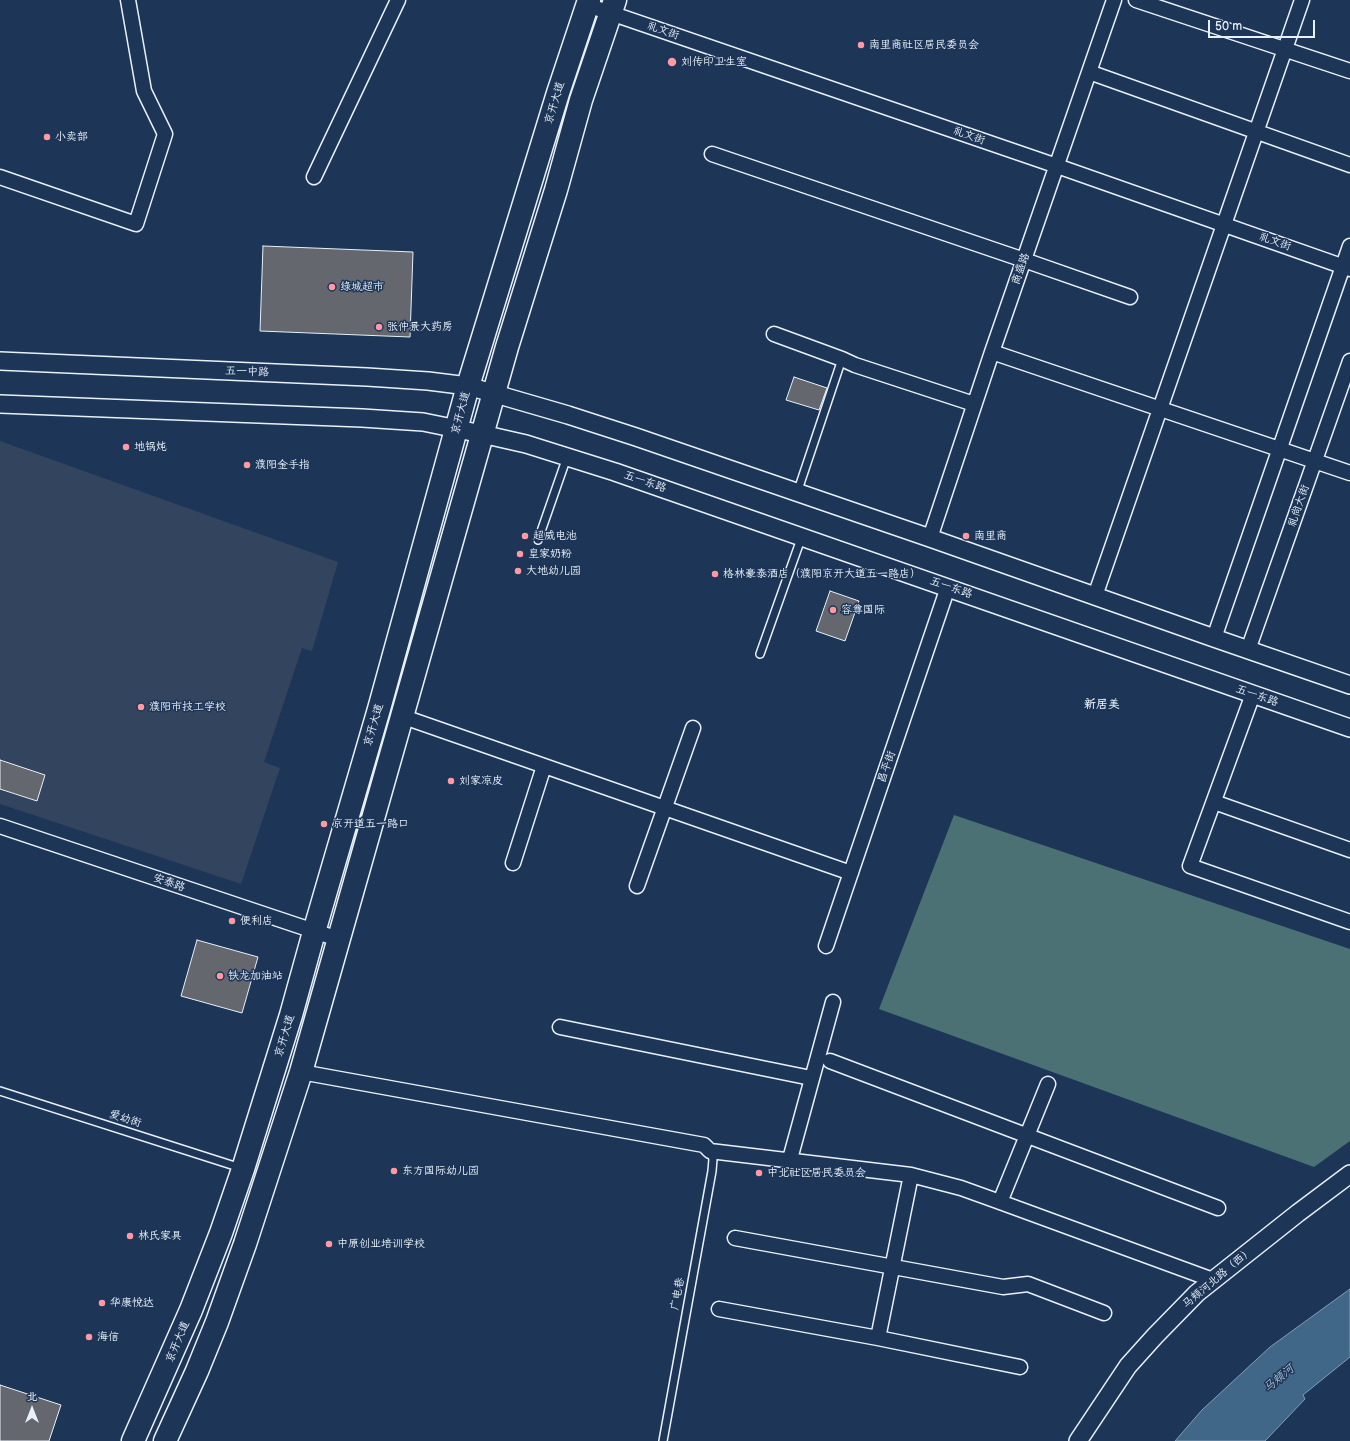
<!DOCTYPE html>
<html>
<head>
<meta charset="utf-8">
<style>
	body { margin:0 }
	#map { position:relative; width:1350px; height:1441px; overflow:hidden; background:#1d3557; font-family:"Balsamiq Sans","LXGW WenKai TC",sans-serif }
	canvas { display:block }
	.north { position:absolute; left:12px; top:1389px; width:40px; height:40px; -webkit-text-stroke:3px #1d3557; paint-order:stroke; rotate:0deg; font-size:11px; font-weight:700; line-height:16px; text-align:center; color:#e8f1f8 }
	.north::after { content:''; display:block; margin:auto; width:14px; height:18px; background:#e8f1f8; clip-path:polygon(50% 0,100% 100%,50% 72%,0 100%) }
	.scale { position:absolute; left:1208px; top:20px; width:107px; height:18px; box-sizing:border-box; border:2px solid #e8f1f8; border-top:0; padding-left:5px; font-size:12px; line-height:14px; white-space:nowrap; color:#e8f1f8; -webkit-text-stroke:3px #1d3557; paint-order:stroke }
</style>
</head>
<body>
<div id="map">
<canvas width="1350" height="1441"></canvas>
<div class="north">北</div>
<div class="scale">50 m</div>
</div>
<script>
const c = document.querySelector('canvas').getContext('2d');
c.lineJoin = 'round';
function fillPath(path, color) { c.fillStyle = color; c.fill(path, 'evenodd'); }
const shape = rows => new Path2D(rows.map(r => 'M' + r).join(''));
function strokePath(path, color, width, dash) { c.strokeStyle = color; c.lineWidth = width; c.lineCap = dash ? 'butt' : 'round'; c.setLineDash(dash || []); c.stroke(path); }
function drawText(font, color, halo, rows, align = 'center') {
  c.font = font + ' "Balsamiq Sans","LXGW WenKai TC",sans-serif'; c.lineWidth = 3; c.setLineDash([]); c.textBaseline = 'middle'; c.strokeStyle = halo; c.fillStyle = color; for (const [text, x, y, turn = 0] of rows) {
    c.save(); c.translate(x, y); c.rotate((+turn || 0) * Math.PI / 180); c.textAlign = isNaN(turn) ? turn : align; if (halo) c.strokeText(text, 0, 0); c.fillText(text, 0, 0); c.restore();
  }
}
fillPath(shape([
	[0,441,338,562,312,651,302,648,264,762,280,768,241,884,0,804]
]), '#33445e');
fillPath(shape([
	[954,815,1350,949,1350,1141,1314,1167,879,1009]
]), '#4c7174');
const water = shape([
	[1350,1289,1350,1357,1303,1395,1305,1399,1265,1441,1175,1441,1202,1410,1270,1347,1350,1289]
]);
fillPath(water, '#406788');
strokePath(water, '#839eb5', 1);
const building = shape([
	[263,246,413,252,410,337,260,331,263,246],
	[794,377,827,388,819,410,786,400,794,377],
	[830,591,859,601,845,641,816,631,830,591],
	[0,760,45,775,37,801,0,789,0,760],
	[197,940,258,957,242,1013,181,996,197,940],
	[0,1385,61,1405,49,1441,0,1441,0,1385]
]);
fillPath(building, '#65676e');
strokePath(building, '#e8f1f8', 1);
const service = shape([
	[797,493,842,359],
	[538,540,567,457],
	[760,654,802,536],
	[0,1091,241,1168],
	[663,1441,712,1171,713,1159,710,1151]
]);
const minor = shape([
	[1136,0,1350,71],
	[587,5,1057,166,1350,269],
	[1089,72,1350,165],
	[712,154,1024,260,1130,297],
	[0,177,136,224,165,134,144,91,128,0],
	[314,177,398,0],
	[774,334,842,359,855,365,974,404],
	[992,352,1350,473],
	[930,538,992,352,1114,0],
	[1095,596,1302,0],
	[1214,638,1350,246],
	[1248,650,1350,361],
	[1253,694,1190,866,1350,922],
	[401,716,851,873],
	[1214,802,1350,850],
	[0,826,338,939],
	[513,863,544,766],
	[637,886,693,728],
	[826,946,948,587],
	[560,1027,811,1078],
	[830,1061,1218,1208],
	[301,1072,704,1145,710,1151,911,1175,961,1188,1000,1202,1213,1280],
	[790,1159,833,1002],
	[1000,1202,1048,1084],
	[735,1238,1003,1287,1028,1284,1104,1313],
	[719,1309,878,1338,1020,1367],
	[878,1338,911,1175]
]);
const tertiary = shape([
	[0,361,367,377,428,381,468,386,568,415,636,437,930,538,1214,638,1350,685],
	[0,404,362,418,423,422,482,434,526,444,615,472,1350,728],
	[1078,1441,1128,1366,1155,1336,1197,1293,1298,1213,1350,1174]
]);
const primary = shape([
	[133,1441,191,1310,221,1233,243,1169,291,1015,314,932,379,709,468,386,558,93,589,0],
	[165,1441,197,1371,217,1322,245,1244,301,1072,507,347,556,190,581,100,615,0]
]);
strokePath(service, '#e8f1f8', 10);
strokePath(minor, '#e8f1f8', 17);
strokePath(tertiary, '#e8f1f8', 20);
strokePath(primary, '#e8f1f8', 25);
strokePath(service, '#1d3557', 7);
strokePath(minor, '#1d3557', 14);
strokePath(tertiary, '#1d3557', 17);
strokePath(primary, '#1d3557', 22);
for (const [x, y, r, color] of [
	[861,45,4,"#ff9aa2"],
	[672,62,5,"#ff9aa2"],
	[47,137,4,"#ff9aa2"],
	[332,287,4,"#ff9aa2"],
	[379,327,4,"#ff9aa2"],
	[126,447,4,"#ff9aa2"],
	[247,465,4,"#ff9aa2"],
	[525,536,4,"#ff9aa2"],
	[966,536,4,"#ff9aa2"],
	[520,554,4,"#ff9aa2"],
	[518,571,4,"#ff9aa2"],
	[715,574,4,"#ff9aa2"],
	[833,610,4,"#ff9aa2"],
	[141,707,4,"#ff9aa2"],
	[451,781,4,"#ff9aa2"],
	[324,824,4,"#ff9aa2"],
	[232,921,4,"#ff9aa2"],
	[220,976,4,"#ff9aa2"],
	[394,1171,4,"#ff9aa2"],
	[759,1173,4,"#ff9aa2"],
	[130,1236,4,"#ff9aa2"],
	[329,1244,4,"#ff9aa2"],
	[102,1303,4,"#ff9aa2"],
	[89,1337,4,"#ff9aa2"]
]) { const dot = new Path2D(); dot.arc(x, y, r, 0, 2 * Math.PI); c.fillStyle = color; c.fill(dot); strokePath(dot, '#1d3557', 1.5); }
drawText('11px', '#e8f1f8', '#1d3557', [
	["礼文街",663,31,19],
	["京开大道",555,103,-73],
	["礼文街",969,136,19],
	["礼文街",1275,242,19],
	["商盛路",1021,269,-71],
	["五一中路",247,372,2],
	["京开大道",461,413,-75],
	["五一东路",645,482,19],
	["礼尚大街",1299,506,-71],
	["五一东路",951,588,19],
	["五一东路",1257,696,19],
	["京开大道",374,725,-74],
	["昌平街",887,767,-71],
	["安泰路",169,883,19],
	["京开大道",285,1036,-73],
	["爱幼街",125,1119,18],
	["马颊河北路（西）",1218,1278,-40],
	["广电巷",678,1294,-80],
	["京开大道",178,1342,-67]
]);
drawText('11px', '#e8f1f8', '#1d3557', [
	["南里商社区居民委员会",869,45],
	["刘传印卫生室",681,62],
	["小卖部",55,137],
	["绿城超市",340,287],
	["张仲景大药房",387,327],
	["地锅炖",134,447],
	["濮阳金手指",255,465],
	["超威电池",533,536],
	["南里商",974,536],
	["皇家奶粉",528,554],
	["大地幼儿园",526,571],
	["格林豪泰酒店（濮阳京开大道五一路店）",723,574],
	["容尊国际",841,610],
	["濮阳市技工学校",149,707],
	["刘家凉皮",459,781],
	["京开道五一路口",332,824],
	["便利店",240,921],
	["铁龙加油站",228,976],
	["东方国际幼儿园",402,1171],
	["中北社区居民委员会",767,1173],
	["林氏家具",138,1236],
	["中原创业培训学校",337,1244],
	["华康悦达",110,1303],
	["海信",97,1337]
], 'left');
drawText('bold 12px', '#e8f1f8', '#1d3557', [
	["新居美",1102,705]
]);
drawText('italic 12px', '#adc1d1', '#1d3557', [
	["马颊河",1279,1379,-40]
]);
</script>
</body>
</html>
